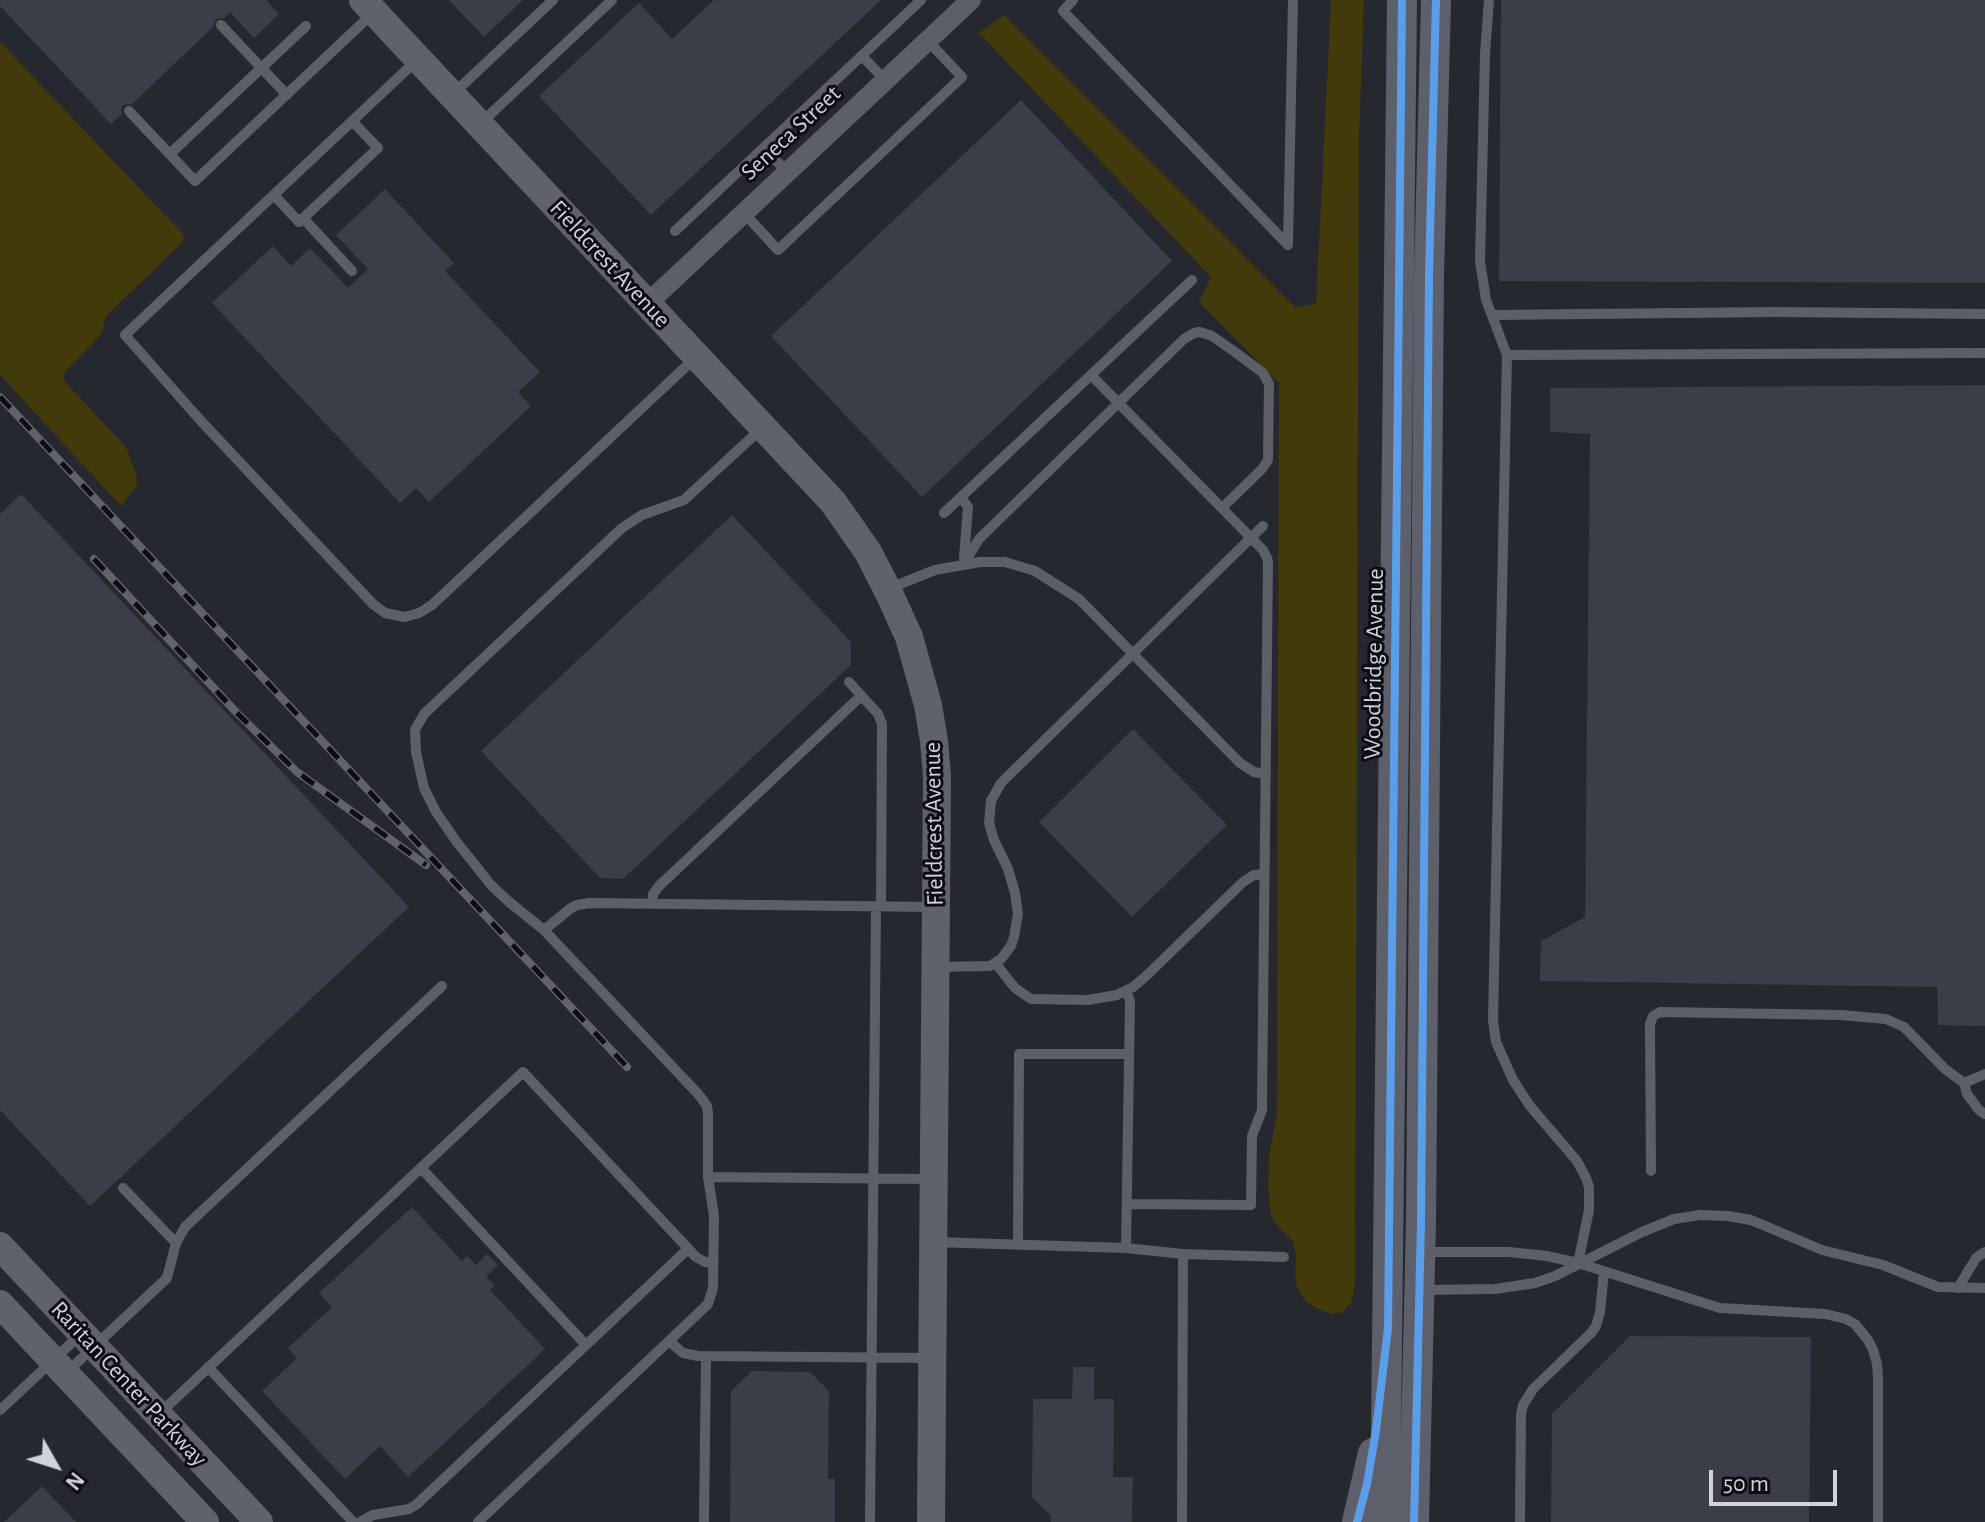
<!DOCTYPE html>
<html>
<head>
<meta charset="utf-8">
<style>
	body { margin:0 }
	#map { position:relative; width:1985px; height:1522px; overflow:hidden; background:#26282f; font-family:"Alegreya Sans",sans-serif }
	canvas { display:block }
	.north { position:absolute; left:16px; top:1426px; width:80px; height:80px; -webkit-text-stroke:6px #0d0e15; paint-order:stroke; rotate:129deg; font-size:22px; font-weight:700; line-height:32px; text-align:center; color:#d1d3dc }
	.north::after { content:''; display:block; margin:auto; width:28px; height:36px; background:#d1d3dc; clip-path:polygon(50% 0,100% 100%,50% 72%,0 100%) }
	.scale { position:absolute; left:1709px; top:1470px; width:128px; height:36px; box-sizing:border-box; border:4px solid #d1d3dc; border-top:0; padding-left:10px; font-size:24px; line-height:28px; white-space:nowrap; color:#d1d3dc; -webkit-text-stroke:6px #0d0e15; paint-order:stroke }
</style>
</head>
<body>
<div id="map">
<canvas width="1985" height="1522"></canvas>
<div class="north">N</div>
<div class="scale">50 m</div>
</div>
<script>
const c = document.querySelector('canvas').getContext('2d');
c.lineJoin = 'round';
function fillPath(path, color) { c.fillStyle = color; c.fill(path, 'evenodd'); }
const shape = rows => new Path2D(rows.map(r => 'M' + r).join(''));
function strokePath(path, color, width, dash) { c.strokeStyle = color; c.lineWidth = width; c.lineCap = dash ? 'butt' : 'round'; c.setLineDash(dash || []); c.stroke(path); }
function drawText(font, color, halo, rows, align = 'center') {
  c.font = font + ' "Alegreya Sans",sans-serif'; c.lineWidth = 6; c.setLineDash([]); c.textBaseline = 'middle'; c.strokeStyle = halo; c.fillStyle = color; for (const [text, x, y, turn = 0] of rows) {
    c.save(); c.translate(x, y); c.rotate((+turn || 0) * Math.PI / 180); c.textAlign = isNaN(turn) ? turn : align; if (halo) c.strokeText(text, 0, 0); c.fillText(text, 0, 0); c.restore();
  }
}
fillPath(shape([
	[1331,0,1364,0,1359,134,1355,1285,1351,1303,1341,1313,1331,1314,1318,1309,1305,1301,1297,1288,1295,1274,1296,1255,1293,1241,1282,1231,1271,1216,1268,1189,1269,1158,1277,1113,1279,383,1199,302,1211,277,979,33,1004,15,1295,307,1316,304],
	[0,42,183,234,184,239,182,243,108,314,104,321,103,330,97,339,65,372,63,376,66,383,126,447,136,474,137,485,121,506,0,375]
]), '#423a0a');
fillPath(shape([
	[0,0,266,0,279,14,254,38,230,12,224,18,216,19,213,27,132,104,124,105,121,109,122,114,111,124,0,6],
	[449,0,523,0,484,37],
	[714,0,881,0,651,215,539,96,639,3,672,39],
	[1501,0,1985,0,1985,283,1499,281],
	[1021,100,1172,261,922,497,771,336],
	[385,189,454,263,445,271,540,372,518,392,531,406,429,502,416,488,400,503,212,303,273,246,291,266,310,248,348,288,368,269,336,235],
	[1985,385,1985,1026,1938,1025,1937,987,1540,981,1541,941,1585,917,1590,434,1550,432,1550,388],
	[21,494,409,907,90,1206,0,1110,0,514],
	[732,515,851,642,851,665,623,879,600,878,481,751],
	[1133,729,1227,825,1132,917,1039,822],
	[412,1207,462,1261,467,1256,476,1265,487,1254,498,1265,486,1277,495,1286,490,1290,545,1349,408,1477,380,1446,345,1479,262,1391,297,1358,288,1348,332,1307,319,1293],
	[1630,1336,1811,1337,1809,1522,1551,1522,1552,1414],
	[1073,1367,1094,1367,1094,1399,1114,1399,1113,1477,1133,1477,1132,1522,1051,1522,1051,1516,1032,1497,1033,1399,1072,1399],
	[752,1371,810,1372,829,1391,828,1479,835,1479,835,1522,730,1522,731,1391],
	[42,1486,76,1522,4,1522]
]), '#3b3d49');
strokePath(shape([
	[1073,0,1063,11,1288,245,1293,0],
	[1489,0,1485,54,1480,261,1486,300,1507,355],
	[221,25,287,95],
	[862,56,885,80],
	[418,59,125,335,201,421,373,604,385,613,405,617,419,613,432,605,695,358],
	[452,95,553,0],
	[129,111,195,181,374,12],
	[481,123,612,0],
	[764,148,787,172],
	[170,154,306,26],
	[274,195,299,222,378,148,352,121],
	[744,213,778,250,962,77,928,41],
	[303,218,352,271],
	[675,231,921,0],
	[1492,315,1775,312,1985,314],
	[1091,375,1263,550,1267,558,1268,562,1262,1103,1262,1110,1252,1136,1251,1205,1128,1204],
	[961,497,968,507,964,558],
	[944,513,1192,280],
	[964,564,979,539,1184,339,1194,333,1200,332,1212,336,1235,352,1263,373,1269,384,1268,460,1262,469,1222,508],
	[890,588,935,570,980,562,1005,562,1035,571,1079,599,1240,763,1254,772,1266,774],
	[849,682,878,714,882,724,881,906],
	[652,904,653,894,659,886,861,696],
	[544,930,571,908,577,905,590,903,934,907],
	[996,964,1015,988,1031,999,1088,1000,1117,995,1133,987,1145,977,1243,882,1254,875,1264,874],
	[937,967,990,966,1001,959,1011,946,1014,937,1018,914,1015,893,1008,869,994,840,989,823,991,801,1001,783,1263,526],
	[1126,991,1130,1001,1126,1248],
	[1964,1083,1985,1074],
	[421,1168,586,1345],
	[1651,1171,1650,1024,1653,1016,1660,1012,1841,1015,1886,1019,1904,1027,1945,1069,1964,1083,1967,1094,1979,1110,1985,1114],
	[708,1177,933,1179],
	[123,1188,176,1243],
	[934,1242,1126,1248,1183,1254,1284,1257],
	[1018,1245,1019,1054,1129,1054],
	[1424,1252,1509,1252,1547,1256,1578,1263,1720,1308,1825,1314,1846,1319,1855,1324,1868,1340,1873,1350,1877,1364,1878,1378,1878,1522],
	[1578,1263,1589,1210,1589,1187,1586,1178,1577,1161,1530,1106,1513,1080,1496,1042,1493,1020,1507,355,1985,353],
	[1958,1288,1976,1258,1985,1252],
	[1422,1290,1495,1289,1535,1283,1555,1276,1642,1232,1674,1219,1700,1215,1728,1216,1751,1220,1822,1250,1883,1265,1938,1287,1985,1288],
	[670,1342,683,1353,698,1356,931,1358],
	[208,1367,353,1522],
	[66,1373,167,1278,176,1243,185,1227,442,986],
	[0,1410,80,1335],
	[160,1413,523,1072,696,1257,705,1262,713,1263],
	[360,1522,373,1515,409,1509,417,1504,688,1249],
	[478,1522,708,1304,713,1288,714,1216,708,1177,708,1113,707,1106,699,1095,544,930,508,901,491,885,456,841,436,812,424,788,416,752,415,730,424,714,622,528,642,515,684,500,763,427],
	[704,1522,706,1356],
	[870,1522,876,906],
	[1182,1522,1183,1254],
	[1520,1522,1521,1414,1523,1405,1533,1389,1591,1333,1596,1326,1600,1312,1604,1272]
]), '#5d5f67', 10);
strokePath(shape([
	[648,303,971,0]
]), '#5d5f67', 20);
strokePath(shape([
	[363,0,833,502,868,552,889,593,909,637,928,705,934,741,937,776,931,1522],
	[0,1246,259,1522],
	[0,1304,205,1522]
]), '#60626a', 28);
strokePath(shape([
	[1357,1522,1373,1453],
	[1385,1522,1402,0],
	[1414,1522,1421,1222,1429,275,1436,0]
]), '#5d606a', 30);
const rail = shape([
	[0,397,627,1067],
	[94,559,236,712,297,772,426,865]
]);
strokePath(rail, '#61636a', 8);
strokePath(rail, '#0d0e15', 5, [15]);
strokePath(shape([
	[1357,1522,1367,1484,1376,1430,1388,1328,1402,0],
	[1414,1522,1421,1222,1429,275,1436,0]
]), '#5a9eea', 8);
drawText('24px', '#d1d3dc', '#0d0e15', [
	["Seneca Street",791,133,-43],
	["Fieldcrest Avenue",610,264,47],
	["Woodbridge Avenue",1374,664,-89],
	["Fieldcrest Avenue",934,824,-91],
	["Raritan Center Parkway",129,1384,47]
]);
</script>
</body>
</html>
